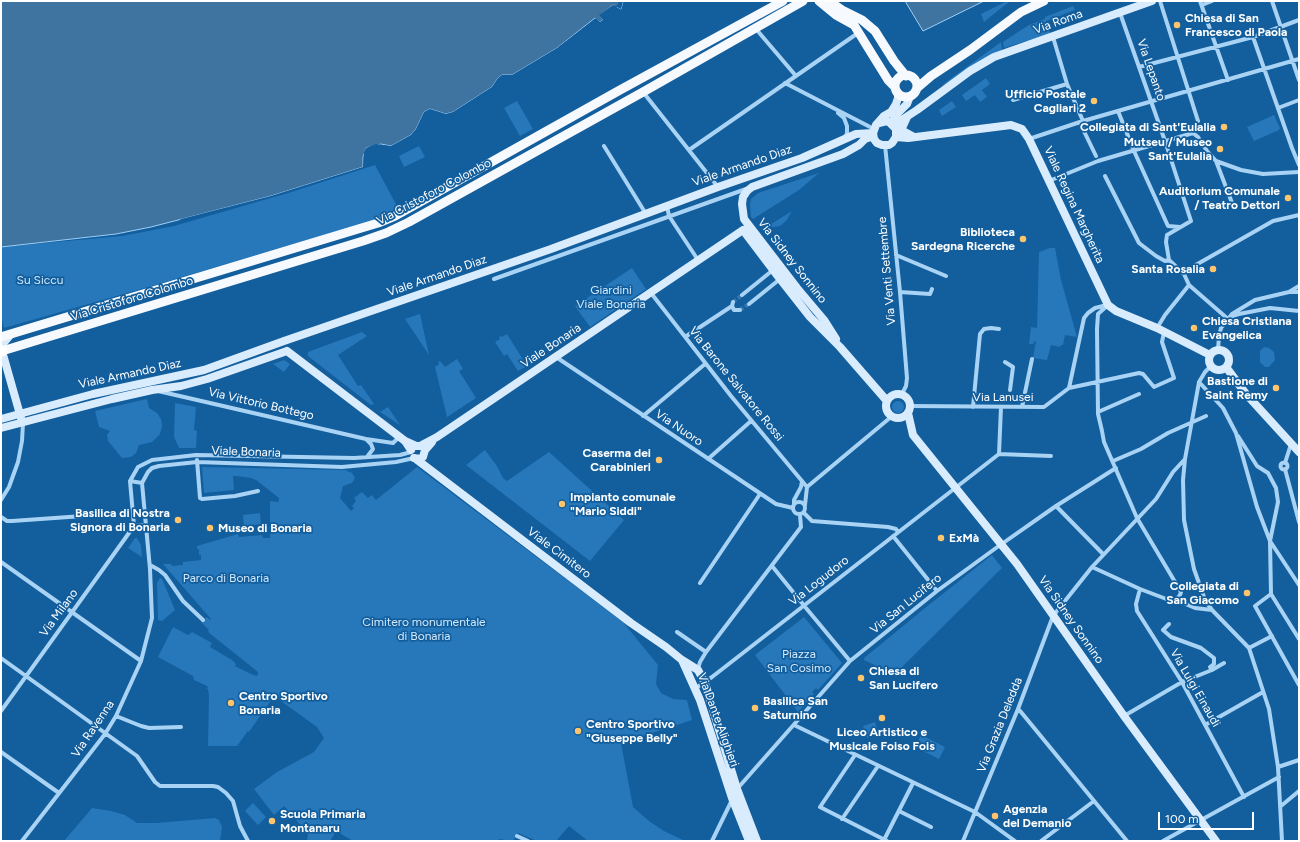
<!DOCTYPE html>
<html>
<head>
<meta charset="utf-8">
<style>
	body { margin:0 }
	#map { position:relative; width:1300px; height:842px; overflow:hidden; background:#135e9d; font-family:Figtree,sans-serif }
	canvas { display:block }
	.frame { position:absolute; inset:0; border:2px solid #fff; pointer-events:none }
	.scale { position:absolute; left:1158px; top:812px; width:96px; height:18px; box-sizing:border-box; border:2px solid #fff; border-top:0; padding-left:5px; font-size:12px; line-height:14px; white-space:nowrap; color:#fff; -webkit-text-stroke:3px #135e9d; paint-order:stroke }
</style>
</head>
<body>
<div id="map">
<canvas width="1300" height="842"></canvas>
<div class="frame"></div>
<div class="scale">100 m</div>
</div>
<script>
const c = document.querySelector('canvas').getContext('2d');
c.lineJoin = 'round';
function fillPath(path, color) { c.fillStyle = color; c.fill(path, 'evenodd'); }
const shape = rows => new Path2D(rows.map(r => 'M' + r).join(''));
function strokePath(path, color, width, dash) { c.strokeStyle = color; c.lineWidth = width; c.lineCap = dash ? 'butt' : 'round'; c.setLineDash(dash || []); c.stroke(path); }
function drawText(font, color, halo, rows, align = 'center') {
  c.font = font + ' Figtree,sans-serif'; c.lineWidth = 3.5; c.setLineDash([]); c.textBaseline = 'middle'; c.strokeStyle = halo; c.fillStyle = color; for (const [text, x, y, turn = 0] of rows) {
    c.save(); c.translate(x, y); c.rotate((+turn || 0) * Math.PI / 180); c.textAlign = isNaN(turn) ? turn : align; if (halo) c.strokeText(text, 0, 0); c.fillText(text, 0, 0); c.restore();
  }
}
fillPath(shape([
	[1007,1,1010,1,984,22,981,14],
	[1073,6,1075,10,1046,21,1051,35,1039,40,1026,41,1004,48,1003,42,1018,32,1029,25,1045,19,1045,17],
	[1001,42,1002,49,999,53,950,83,942,85],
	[986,78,990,84,982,90,987,97,980,102,975,95,966,101,962,95],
	[517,101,533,129,520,136,504,108],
	[952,101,956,107,942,116,939,110],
	[1274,115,1280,128,1279,130,1254,141,1247,127],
	[419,146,425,157,404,167,399,156],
	[375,165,398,208,377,219,152,286,4,328,1,316,1,247,122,236,174,226,291,192],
	[819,173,799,190,753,219,751,217,750,205,751,199,758,193],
	[792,211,786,221,780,226,765,228],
	[1050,248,1055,248,1061,280,1077,337,1065,335,1063,345,1061,345,1060,347,1051,345,1047,360,1033,358,1036,341,1035,341,1033,344,1029,344,1031,327,1037,328,1039,252],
	[632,268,646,289,590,327,575,306],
	[420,314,429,355,405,319],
	[362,332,367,336,338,355,358,386,361,385,374,404,371,405,308,356,308,352],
	[507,334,527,366,518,371,507,354,504,356,495,342,500,339,499,337,501,336,502,337],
	[1264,347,1269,348,1274,352,1275,360,1269,367,1265,367,1260,362,1260,351],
	[457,359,463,369,459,371,476,398,447,417,435,367,439,364,438,362,440,361,445,367],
	[284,360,290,364,284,372,273,364],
	[147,399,149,408,157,413,161,419,162,426,160,434,152,442,139,445,136,453,131,457,122,458,108,441,107,435,110,431,99,427,95,411],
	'892 407a6 6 0 1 1 12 0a6 6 0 1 1-12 0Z',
	[175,403,196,407,194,430,197,431,196,448,179,448,174,437],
	[388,407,400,425,380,412],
	[485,450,497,466,503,478,507,481,549,452,624,520,590,561,466,465],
	[202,467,345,470,352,473,355,478,352,483,343,486,340,498,351,511,354,508,352,506,356,501,354,498,362,492,368,498,372,495,376,500,417,467,623,622,658,665,656,684,661,693,673,699,687,700,692,720,621,743,633,807,649,821,664,831,685,841,588,841,569,826,556,841,537,841,518,833,513,841,499,839,498,841,353,841,336,831,330,841,307,841,308,834,284,806,274,815,254,789,277,772,314,752,324,738,317,727,274,696,249,732,248,731,237,746,208,746,209,696,208,689,206,688,209,687,194,680,193,676,158,657,173,627,188,635,192,632,212,643,210,647,232,660,236,664,235,666,251,674,257,676,258,672,208,632,209,630,201,622,207,617,210,620,211,619,163,564,171,564,172,566,183,565,183,562,201,560,201,555,199,555,199,549,197,549,197,546,238,534,239,537,262,535,263,538,270,538,270,501,277,502,279,501,279,498,256,480,251,478,237,476,233,476,234,490,204,493],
	[260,513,261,524,244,526,243,515],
	[135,538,137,538,141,545,142,557,128,548],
	[992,555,1002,568,901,668,897,676,864,660,864,658,930,604],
	[160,578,162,579,175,610,162,621,158,620,157,583],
	[804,617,842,663,818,690,816,688,812,692,814,694,798,712,755,655],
	[875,722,879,734,867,738,863,726],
	[921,735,945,747,939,759,915,747],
	[253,803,266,817,258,825,245,811],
	[92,808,111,811,125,815,137,823,156,823,215,818,219,820,222,827,220,841,64,841]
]), '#2678bb');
const water = shape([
	[1,1,623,1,621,9,613,5,600,15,603,20,600,22,595,18,557,48,512,75,502,75,498,78,492,87,453,112,446,114,430,109,424,112,416,129,411,135,391,146,381,144,366,148,363,157,363,167,271,196,151,227,116,234,1,247,1,1],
	[905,1,984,1,923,31,905,1]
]);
fillPath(water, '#3f73a0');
strokePath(water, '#9bcff7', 1);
fillPath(shape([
	[619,1,623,1,621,9,617,7,616,8,613,8,602,15,605,20,601,24,596,21,569,40,560,48,517,75,512,77,502,77,499,80,493,88,454,114,446,116,430,111,425,113,417,130,412,137,391,148,376,146,368,149,366,152,364,168,285,194,178,222,181,219,271,196,363,167,364,152,366,148,376,144,391,146,411,135,416,129,424,112,430,109,446,114,453,112,492,87,498,78,502,75,512,75,557,48,596,18,600,22,603,20,599,15,613,5,617,6]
]), '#135e9d');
strokePath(shape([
	[1187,271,1194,266],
	[733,302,742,295],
	[740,310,749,304]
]), '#3676ac', 4, [4, 2]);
strokePath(shape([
	[1160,1,1198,121],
	[1200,1,1228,80],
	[1272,1,1299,80],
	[1202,5,1212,1],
	[1120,13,1165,141,1191,221,1167,235,1166,242,1169,260],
	[756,29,796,76],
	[1053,37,1067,84,1083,121],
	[1253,37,1292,148,1299,165],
	[1139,67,1253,37,1299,20],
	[785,83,874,129],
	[643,92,718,187],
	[1013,100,1067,84],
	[1278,108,1299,100],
	[1118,111,1134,151,1168,226,1180,227],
	[838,113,844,118,847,126,847,133,845,138],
	[1080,123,1096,156],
	[1029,139,1083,121,1299,59],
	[885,145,900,292,907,378,906,386,902,394],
	[604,146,646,214],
	[689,150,858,33],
	[1216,161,1241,170,1263,174,1299,172],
	[1105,176,1139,243,1156,256,1165,261,1169,260],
	[1049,181,1098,161,1193,133,1198,137,1207,151,1216,161,1234,208],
	[667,206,669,216,698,260],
	[896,255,946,276],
	[1169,260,1184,274,1189,285,1228,319],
	[1194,266,1273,221,1299,215],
	[494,279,746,189],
	[900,292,930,294,932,289],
	[1289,292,1299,292],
	[651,293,731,396,807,487],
	[742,295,773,270],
	[749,304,780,279],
	[1108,305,1098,314,1097,329,1098,414,1102,431,1104,442,1137,518,1181,592,1180,595,1176,600],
	[732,306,734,310,740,310],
	[1231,317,1239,314,1270,308,1299,311],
	[1157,328,1165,315,1189,285],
	[685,337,732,306,733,302],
	[1218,350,1219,336,1221,328,1232,314,1255,300,1289,292,1299,286],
	[556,357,776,504,793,508],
	[1005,362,1013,367,1010,390],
	[1211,366,1205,372,1199,382,1185,459,1183,480,1184,520,1194,569,1205,600,1212,610,1249,648,1269,709,1278,767,1282,841],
	[1199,382,1223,408,1236,433,1257,507,1270,541,1299,585],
	[1069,388,1084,318,1088,313,1095,308,1107,305],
	[158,391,366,439,393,443,399,437],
	[910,406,1044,407,1069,388,1139,373,1143,374,1154,387,1174,378,1162,342,1164,332],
	[973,407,980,334,984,329,991,328,999,329],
	[1022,407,1032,359],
	[1098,412,1139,394],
	[643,416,705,364],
	[1238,436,1257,466,1268,473,1276,488,1278,502,1270,541,1271,594,1299,639],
	[366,439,371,444,373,449,367,457],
	[999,454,1051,456],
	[708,459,751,421],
	[197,460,200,498,202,499,235,496,258,491],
	[1113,461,1141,449,1168,433,1206,416],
	'1280.5 466a3.5 3.5 0 1 1 7 0a3.5 3.5 0 1 1-7 0Z',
	[1285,463,1291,444],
	[1285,469,1299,522],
	[130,481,142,483],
	[807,487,891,417],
	[1,500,9,487,18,462,22,441,23,423],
	'793 508a6 6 0 1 1 12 0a6 6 0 1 1-12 0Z',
	[794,505,794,500,801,487,802,481],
	[805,505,807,487],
	[1056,506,1103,554],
	[804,513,812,521,888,527,896,529,898,532],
	[1,517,7,521,12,521,83,516],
	[134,526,130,481,138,467,152,460,196,455,354,458,400,455,411,452],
	[134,526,146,525],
	[893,536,937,591],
	[1,562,141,661],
	[150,565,159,570,165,575,183,601,203,620],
	[772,566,802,603],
	[1092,567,1140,589,1169,600,1176,600,1195,608,1212,610],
	[700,583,760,494],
	[1140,589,1136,604,1137,611,1182,682,1244,797],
	[1271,594,1255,606,1299,685],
	[806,608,850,661],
	[1169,624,1163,630,1171,637,1201,648,1214,658,1214,664,1210,667,1212,670],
	[677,632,706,652],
	[1249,648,1272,636],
	[1,658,137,756,155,782,160,786,213,786,218,787,226,793,233,801,240,826,248,841],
	[698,669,700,662,706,652,801,527,800,515],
	[696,688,712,677,999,454,1001,407],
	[1018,709,1021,712,1127,841],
	[1,711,134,526],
	[116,716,141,726,149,728,181,727],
	[1124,716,1182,682,1212,670,1224,663],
	[794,725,975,812,1015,841],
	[1205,725,1263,692],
	[1,752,59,793],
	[855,755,820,807,887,841],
	[1278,767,1299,760],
	[737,789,850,661,937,591,996,548,1056,506,1116,468],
	[1281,806,1299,791],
	[899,811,931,827],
	[842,819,878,766],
	[517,836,528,841],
	[884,840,913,783],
	[22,841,105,734,116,716,141,661,152,618,150,569,142,483,148,472,152,468,159,466,197,462,342,467,396,462,414,458],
	[712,841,732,800],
	[963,841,1018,709,1053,616,1092,567,1156,499,1173,472,1185,459],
	[1041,841,1094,801],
	[1163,841,1279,777]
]), '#a9d3f4', 4);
strokePath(shape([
	[907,117,902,128,903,131,914,137],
	[879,123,887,121,890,123,896,129,896,137,892,143,889,145,882,145,877,143,874,139,873,133,876,125,884,116,891,112,896,104,898,98,898,93],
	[892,124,895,116,907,104,910,96],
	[894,125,917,110,970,71,994,57,1152,1],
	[896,137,908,138,1011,125,1022,129,1029,139,1108,305,1116,311,1157,328,1210,355],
	[11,334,2,345,2,351,21,418],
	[836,339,824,320,797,288,744,219,742,204,743,197,747,191,752,187,843,154,859,145,865,139,873,136],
	'1209 360a10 10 0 1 1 20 0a10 10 0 1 1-20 0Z',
	[287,351,405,441,411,450],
	[1226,367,1246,394,1299,452],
	'886 406a12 12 0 1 1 24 0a12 12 0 1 1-24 0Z',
	[908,413,913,435,1017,564,1124,716,1216,841],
	[1,419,93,394,204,370,284,341,551,249,718,187,802,158,856,134,873,133],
	[1,428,112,399,152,390,181,386,207,379,287,351],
	[405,441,416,446,420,446,437,437,743,230,777,275,810,317,840,347,887,401],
	[414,458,419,459,423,457,425,450,432,442],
	[416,459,631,623,666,647,682,660,698,670,705,683,737,789,757,841],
	[682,660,700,700,732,798,749,841]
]), '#d9ecfd', 8);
strokePath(shape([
	[819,1,836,15,854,25,888,80,895,87],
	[829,1,842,10,862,20,875,31,894,61,906,76],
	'895 86a11 11 0 1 1 22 0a11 11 0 1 1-22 0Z',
	[917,88,931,76,970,50,1021,12,1044,1],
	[1,337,378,223,395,216,620,90,783,1],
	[2,351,363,241,386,233,409,222,643,92,803,1]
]), '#f6faff', 9);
strokePath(shape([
	[1,351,2,351]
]), '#fff', 11);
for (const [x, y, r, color] of [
	[1177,25,4,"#ffc56c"],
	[1094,101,4,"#ffc56c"],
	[1224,127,4,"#ffc56c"],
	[1220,149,4,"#ffc56c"],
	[1288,198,4,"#ffc56c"],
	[1023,239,4,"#ffc56c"],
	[1213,269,4,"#ffc56c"],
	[1194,328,4,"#ffc56c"],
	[1276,388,4,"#ffc56c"],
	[659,460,4,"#ffc56c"],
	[562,504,4,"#ffc56c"],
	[178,520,4,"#ffc56c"],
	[210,528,4,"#ffc56c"],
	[941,538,4,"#ffc56c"],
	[1247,593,4,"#ffc56c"],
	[861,678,4,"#ffc56c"],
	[231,703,4,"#ffc56c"],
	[755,708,4,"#ffc56c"],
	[882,718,4,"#ffc56c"],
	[578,731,4,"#ffc56c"],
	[995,816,4,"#ffc56c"],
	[272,821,4,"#ffc56c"]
]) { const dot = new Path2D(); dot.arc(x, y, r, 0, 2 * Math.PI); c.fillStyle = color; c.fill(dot); strokePath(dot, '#135e9d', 1.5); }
drawText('bold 12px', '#fff', '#135e9d', [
	["Chiesa di San",1185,18],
	["Francesco di Paola",1185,32],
	["Ufficio Postale",1086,94,"right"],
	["Cagliari 2",1086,108,"right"],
	["Collegiata di Sant'Eulalia",1216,127,"right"],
	["Mutseu / Museo",1212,142,"right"],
	["Sant'Eulalia",1212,156,"right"],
	["Auditorium Comunale",1280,191,"right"],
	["/ Teatro Dettori",1280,205,"right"],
	["Biblioteca",1015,232,"right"],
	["Sardegna Ricerche",1015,246,"right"],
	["Santa Rosalia",1205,269,"right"],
	["Chiesa Cristiana",1202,321],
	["Evangelica",1202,335],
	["Bastione di",1268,381,"right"],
	["Saint Remy",1268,395,"right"],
	["Caserma dei",651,453,"right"],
	["Carabinieri",651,467,"right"],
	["Impianto comunale",570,497],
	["\"Mario Siddi\"",570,511],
	["Basilica di Nostra",170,513,"right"],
	["Signora di Bonaria",170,527,"right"],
	["Museo di Bonaria",218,528],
	["ExMà",949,538],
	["Collegiata di",1239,586,"right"],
	["San Giacomo",1239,600,"right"],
	["Chiesa di",869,671],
	["San Lucifero",869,685],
	["Centro Sportivo",239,696],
	["Bonaria",239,710],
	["Basilica San",763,701],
	["Saturnino",763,715],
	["Centro Sportivo",586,724],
	["\"Giuseppe Belly\"",586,738],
	["Liceo Artistico e",882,732,"center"],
	["Musicale Foiso Fois",882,746,"center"],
	["Agenzia",1003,809],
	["del Demanio",1003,823],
	["Scuola Primaria",280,814],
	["Montanaru",280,828]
], 'left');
drawText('12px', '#fff', '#135e9d', [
	["Via Roma",1058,22,-20],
	["Via Lepanto",1151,70,71],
	["Viale Armando Diaz",742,166,-19],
	["Via Cristoforo Colombo",434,192,-28],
	["Viale Regina Margherita",1074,205,65],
	["Via Sidney Sonnino",792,261,52],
	["Via Venti Settembre",887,271,-95],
	["Viale Armando Diaz",437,276,-19],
	["Via Cristoforo Colombo",132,299,-17],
	["Viale Bonaria",551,346,-34],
	["Viale Armando Diaz",130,374,-12],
	["Via Barone Salvatore Rossi",736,384,51],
	["Via Lanusei",1003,397],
	["Via Vittorio Bottego",261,404,13],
	["Via Nuoro",679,428,34],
	["Viale Bonaria",246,452,2],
	["Viale Cimitero",559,553,37],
	["Via Logudoro",819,581,-38],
	["Via San Lucifero",906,604,-39],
	["Via Milano",59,613,-54],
	["Via Sidney Sonnino",1071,620,55],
	["Via Luigi Einaudi",1195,688,60],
	["Via Dante Alighieri",718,720,70],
	["Via Grazia Deledda",1000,725,-68],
	["Via Ravenna",93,729,-56]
]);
drawText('12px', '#d2eafd', '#135e9d', [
	["Su Siccu",40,280],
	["Giardini",611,290],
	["Viale Bonaria",611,304],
	["Parco di Bonaria",226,578],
	["Cimitero monumentale",424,622],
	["di Bonaria",424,636],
	["Piazza",799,654],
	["San Cosimo",799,668]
]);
</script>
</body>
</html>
